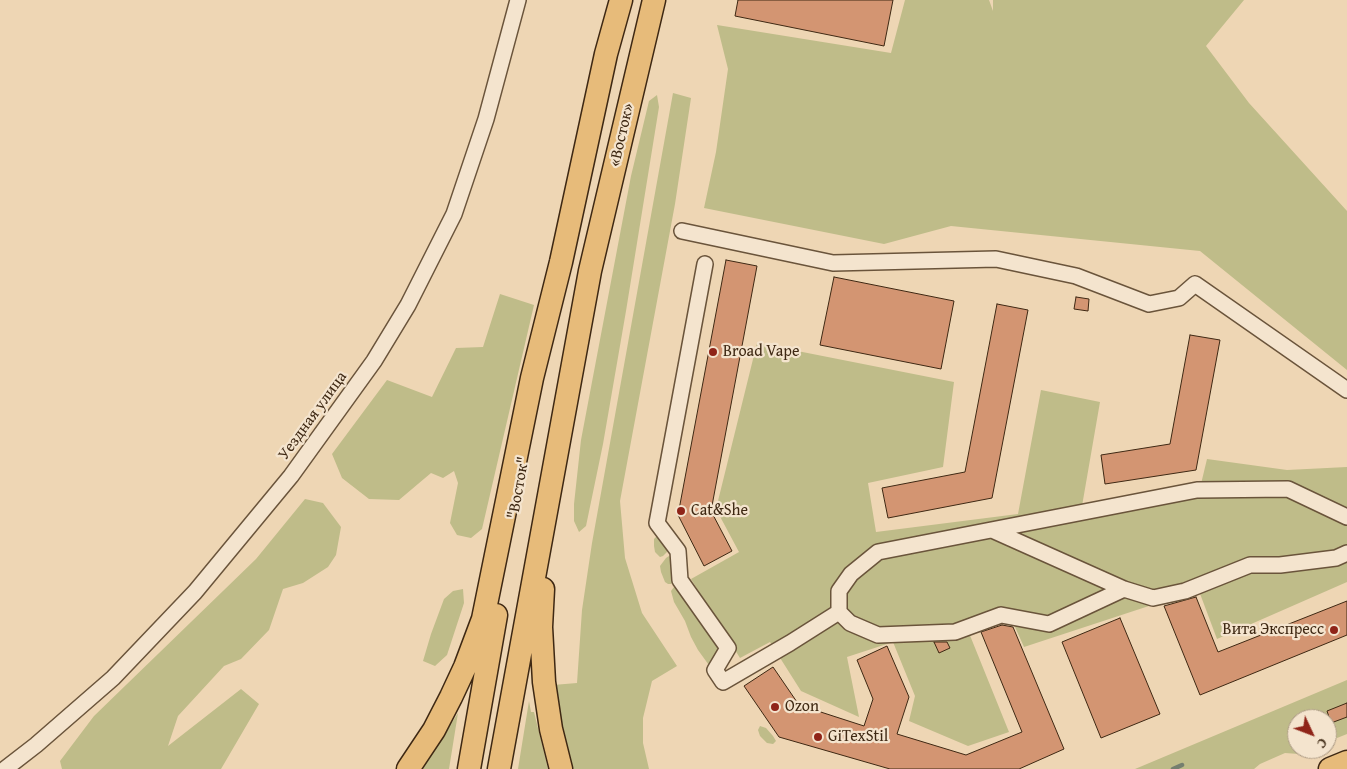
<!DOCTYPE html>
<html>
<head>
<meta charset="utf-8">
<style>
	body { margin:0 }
	#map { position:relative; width:1347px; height:769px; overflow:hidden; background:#eed6b4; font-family:"Gentium Book Plus",serif }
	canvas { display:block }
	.north { position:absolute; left:1287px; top:709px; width:50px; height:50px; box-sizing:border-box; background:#f4e4ce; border:1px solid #ab9983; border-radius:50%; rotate:133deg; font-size:14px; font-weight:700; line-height:20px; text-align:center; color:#3e2813 }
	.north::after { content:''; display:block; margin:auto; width:18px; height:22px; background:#8f2418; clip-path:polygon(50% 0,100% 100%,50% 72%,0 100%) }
</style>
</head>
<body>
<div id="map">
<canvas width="1347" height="769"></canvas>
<div class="north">С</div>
</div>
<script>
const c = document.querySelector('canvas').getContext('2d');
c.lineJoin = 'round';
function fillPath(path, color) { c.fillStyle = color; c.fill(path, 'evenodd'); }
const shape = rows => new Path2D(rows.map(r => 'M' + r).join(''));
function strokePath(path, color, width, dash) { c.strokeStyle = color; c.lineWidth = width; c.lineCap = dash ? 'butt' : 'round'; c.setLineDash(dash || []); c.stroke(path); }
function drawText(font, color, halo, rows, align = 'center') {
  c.font = font + ' "Gentium Book Plus",serif'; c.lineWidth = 4.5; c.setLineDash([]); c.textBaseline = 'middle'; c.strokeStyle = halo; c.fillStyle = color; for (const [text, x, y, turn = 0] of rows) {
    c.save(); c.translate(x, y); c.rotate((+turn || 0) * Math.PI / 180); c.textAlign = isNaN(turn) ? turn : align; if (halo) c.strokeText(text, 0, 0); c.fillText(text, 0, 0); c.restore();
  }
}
fillPath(shape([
	[905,0,989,0,993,11,993,0,1244,0,1206,46,1249,103,1347,211,1347,370,1200,251,951,226,884,244,704,208,716,152,728,69,717,25,891,53],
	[673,93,691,98,675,204,620,501,625,558,642,613,677,666,652,681,643,718,643,743,649,769,570,769,553,685,577,683,582,610,592,543],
	[657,95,659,107,626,311,603,444,586,526,579,532,574,521,574,504,581,440,631,176,649,101],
	[500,294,534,305,482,529,471,538,457,535,450,523,458,483,454,471,443,478,431,473,399,500,369,499,342,478,332,454,387,380,432,397,456,348,483,347],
	[757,343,954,382,943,467,868,483,876,532,1018,514,1041,390,1100,402,1082,506,1201,484,1207,459,1287,470,1347,467,1347,582,1217,639,1199,591,1158,603,1024,647,1011,618,969,633,1009,732,968,746,909,721,915,696,893,642,847,657,859,717,801,691,770,642,740,658,691,579,739,552,716,509],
	[305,499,323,503,341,527,336,555,328,567,303,583,283,589,269,630,241,659,224,666,178,716,168,746,241,689,259,704,221,769,62,769,60,761,94,716,256,559],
	[658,535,666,543,667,552,663,556,660,557,655,552,654,546,654,539],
	[669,556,672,558,673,582,671,584,668,584,665,582,661,572,660,566,666,558],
	[674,587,676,587,721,645,711,668,698,650,691,637,685,621,674,602,671,591],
	[463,589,464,603,447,655,435,666,423,661,431,634,444,599,453,591],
	[1347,680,1347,734,1327,742,1327,719,1297,719,1297,749,1311,749,1299,754,1285,753,1260,764,1254,769,1135,769],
	[529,701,531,712,534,712,548,769,518,769],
	[458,713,449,769,421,769,435,749],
	[760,726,766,728,773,736,776,741,773,744,767,743,760,736,758,730]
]), '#bfbc89');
strokePath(shape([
	[1173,769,1182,765]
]), '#757f6f', 4.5);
const building = shape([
	[738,0,893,0,884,46,735,16,738,0],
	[726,260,757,266,711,511,732,551,704,566,678,515,726,260],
	[834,277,954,301,941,369,820,345,834,277],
	[1076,297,1089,299,1088,311,1074,309,1076,297],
	[997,304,1028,310,992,498,888,518,882,488,965,472,997,304],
	[1190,335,1220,340,1196,470,1105,484,1101,455,1170,444,1190,335],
	[1196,597,1218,652,1347,601,1347,635,1200,695,1164,606,1196,597],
	[1120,618,1160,714,1101,738,1062,642,1120,618],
	[1002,625,1013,627,1064,749,1019,769,890,769,779,737,744,686,773,667,799,705,864,726,873,699,857,660,887,646,909,697,897,734,966,755,1022,732,981,632,1002,625],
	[934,642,947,642,950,648,939,653,934,642],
	[1347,703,1347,717,1331,723,1327,711,1347,703]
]);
fillPath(building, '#d39572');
strokePath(building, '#3e2813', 1);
const minor = shape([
	[682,231,833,263,996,259,1076,276,1149,304,1179,298,1195,284,1347,390],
	[705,264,657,523,678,551,680,580,728,648,715,670,723,682,790,643,839,612],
	[1347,517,1288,489,1197,490,878,552,851,574,839,591,839,612,850,623,878,635,955,632,1001,615,1049,624,1124,589,1153,598,1185,591,1250,565,1280,565,1336,558,1347,553],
	[992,530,1124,589],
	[5,769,36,745,113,678,195,592,291,476,374,361,408,305,454,214,486,119,518,0]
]);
const highway = shape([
	[543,589,541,627,544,682,551,729,561,769],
	[408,769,434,730,451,697,465,667,483,619,532,378,561,262,606,54,621,0],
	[469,769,496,615],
	[499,769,590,271,654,0],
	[1330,769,1347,762]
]);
strokePath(minor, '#6a543b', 18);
strokePath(highway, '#3e2813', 25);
strokePath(minor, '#f4e4ce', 15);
strokePath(highway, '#e7bb7a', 22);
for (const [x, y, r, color] of [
	[713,352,5,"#8f2418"],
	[681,511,5,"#8f2418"],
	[1334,630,5,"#8f2418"],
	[775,707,5,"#8f2418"],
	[818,737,5,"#8f2418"]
]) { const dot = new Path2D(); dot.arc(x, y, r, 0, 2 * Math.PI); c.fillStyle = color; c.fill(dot); strokePath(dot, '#f4e4ce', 2); }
drawText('16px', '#3e2813', '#f4e4ce', [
	["«Восток»",622,135,-77],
	["Уездная улица",313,416,-54],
	["\"Восток\"",519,488,-80]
]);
drawText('16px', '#3e2813', '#f4e4ce', [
	["Broad Vape",723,352],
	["Cat&She",691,511],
	["Вита Экспресс",1324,630,"right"],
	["Ozon",785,707],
	["GiTexStil",828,737]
], 'left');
</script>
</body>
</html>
